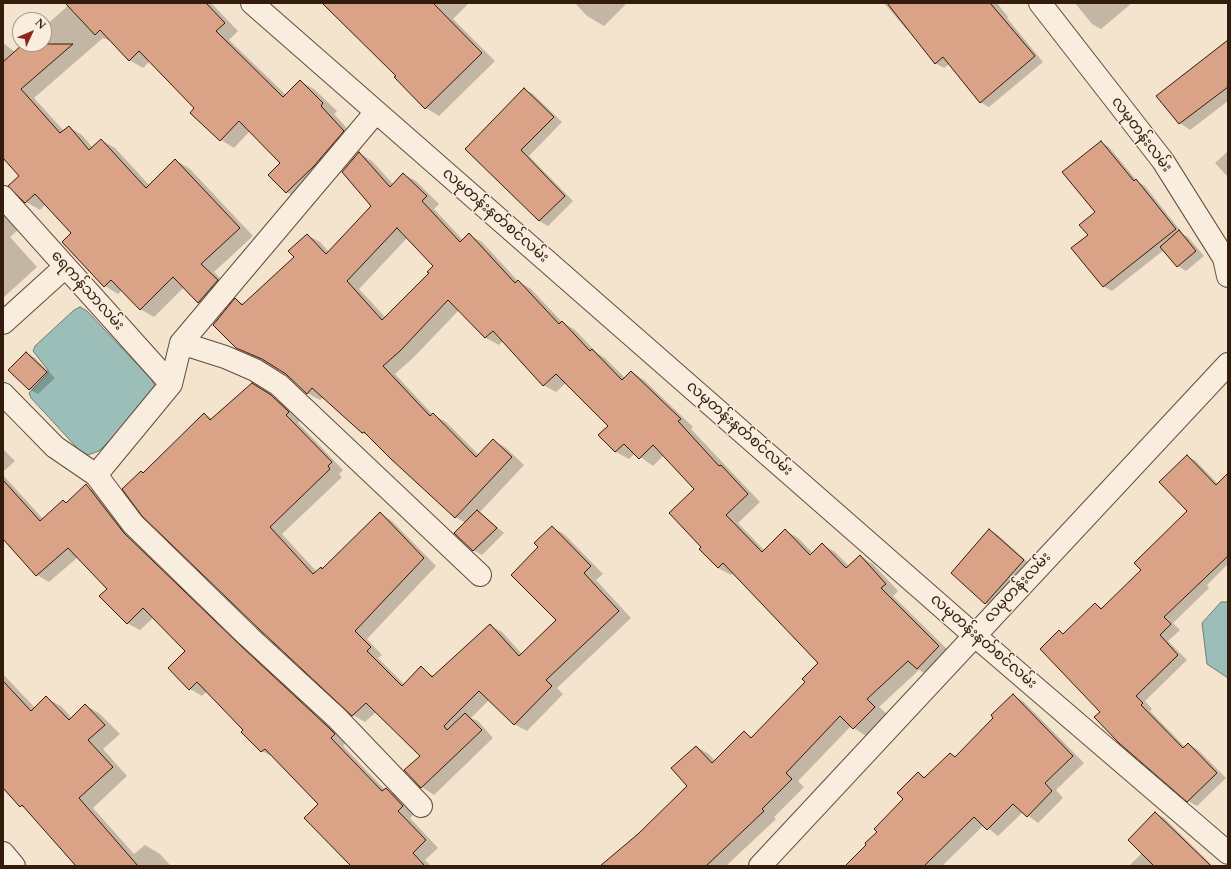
<!DOCTYPE html>
<html>
<head>
<meta charset="utf-8">
<style>
	body { margin:0 }
	#map { position:relative; width:1231px; height:869px; overflow:hidden; background:#f4e4cd; font-family:Cardo,serif }
	canvas { display:block }
	.frame { position:absolute; inset:0; border:4px solid #331c0b; pointer-events:none }
	.north { position:absolute; left:12px; top:12px; width:40px; height:40px; box-sizing:border-box; background:#f8edde; border:1px solid #a9998a; border-radius:50%; rotate:46deg; font-size:11px; font-weight:700; line-height:16px; text-align:center; color:#331c0b }
	.north::after { content:''; display:block; margin:auto; width:14px; height:18px; background:#8f2418; clip-path:polygon(50% 0,100% 100%,50% 72%,0 100%) }
</style>
</head>
<body>
<div id="map">
<canvas width="1231" height="869"></canvas>
<div class="frame"></div>
<div class="north">N</div>
</div>
<script>
const c = document.querySelector('canvas').getContext('2d');
c.lineJoin = 'round';
function fillPath(path, color) { c.fillStyle = color; c.fill(path, 'evenodd'); }
const shape = rows => new Path2D(rows.map(r => 'M' + r).join(''));
function strokePath(path, color, width, dash) { c.strokeStyle = color; c.lineWidth = width; c.lineCap = dash ? 'butt' : 'round'; c.setLineDash(dash || []); c.stroke(path); }
function drawText(font, color, halo, rows, align = 'center') {
  c.font = font + ' Cardo,"Noto Sans Myanmar",serif'; c.lineWidth = 3; c.setLineDash([]); c.textBaseline = 'middle'; c.strokeStyle = halo; c.fillStyle = color; for (const [text, x, y, turn = 0] of rows) {
    c.save(); c.translate(x, y); c.rotate((+turn || 0) * Math.PI / 180); c.textAlign = isNaN(turn) ? turn : align; if (halo) c.strokeText(text, 0, 0); c.fillText(text, 0, 0); c.restore();
  }
}
const water = shape([
	[80,307,87,311,151,379,157,389,152,399,99,451,88,455,80,451,31,398,29,393,48,373,48,370,33,351,35,346,74,310,80,307],
	[1221,602,1228,602,1228,678,1207,664,1202,623,1221,602]
]);
fillPath(water, '#9cbeb9');
strokePath(water, '#727d73', 1);
fillPath(shape([
	[71,3,211,3,238,31,229,40,286,95,300,81,314,89,337,111,334,114,357,139,300,200,287,192,281,163,250,131,234,148,221,140,196,108,150,61,143,68,129,60,111,41,103,38,34,98,64,131,69,127,82,135,93,148,101,140,115,148,150,186,175,160,189,168,253,236,214,272,231,289,213,310,199,302,184,287,154,317,140,309,122,290,118,294,105,286,73,233,46,204,40,210,26,202,10,186,20,176,3,157,3,43,15,52,25,44,44,44,44,27],
	[324,3,469,3,453,19,495,61,439,116,426,108,396,77,397,76],
	[575,3,627,3,604,26,587,16],
	[884,3,997,3,1008,17,1007,18,1043,62,989,107,980,102,949,64,944,68,935,63,911,32,906,29],
	[1075,3,1132,3,1101,29,1092,24],
	[1228,40,1228,101,1190,130,1180,123],
	[524,89,533,94,562,122,529,156,573,201,548,226,539,221,467,149],
	[1101,142,1109,147,1138,182,1145,186,1183,234,1188,237,1204,256,1186,271,1178,266,1164,250,1112,291,1103,286,1089,235,1096,212],
	[1228,151,1228,177,1215,163],
	[359,153,372,161,393,184,403,174,416,181,439,204,434,209,463,240,469,235,482,242,518,281,531,289,562,322,575,330,597,353,605,358,625,378,632,372,644,380,693,427,691,429,760,502,738,523,765,551,785,530,798,538,813,553,822,544,835,552,849,566,860,556,873,564,898,591,893,596,952,654,930,676,919,670,879,707,888,715,866,736,851,726,798,781,804,787,774,817,776,819,726,866,601,866,639,834,689,786,697,747,709,754,715,761,744,732,753,738,807,682,819,663,733,573,731,575,718,568,703,547,696,489,664,455,653,466,635,453,629,459,616,452,600,435,609,426,566,383,556,392,543,385,503,341,499,345,486,338,459,310,413,358,395,374,433,415,446,422,479,455,493,440,506,448,524,465,480,512,504,533,482,555,473,550,466,523,455,517,370,437,363,433,324,397,320,400,307,393,286,374,236,347,235,300,244,304,295,257,307,235,320,242,329,252,373,206],
	[408,237,435,266,430,273,386,318,359,289],
	[3,209,20,228,10,237,37,267,3,298],
	[27,353,35,358,55,378,38,394,29,389],
	[265,391,284,403,301,419,298,423,343,470,339,474,342,477,282,534,317,572,321,568,323,569,380,513,392,521,436,566,367,639,382,655,378,658,404,684,421,668,434,676,490,625,502,632,522,654,557,620,540,547,552,527,564,534,603,574,596,580,631,618,557,688,563,694,527,731,514,724,489,700,471,718,478,721,493,738,434,795,422,787,406,771,421,756,376,712,365,722,353,715,258,627,144,474,204,414,213,419],
	[3,449,15,461,3,472],
	[1187,456,1196,461,1218,484,1228,474,1228,564,1207,585,1209,588,1173,623,1180,630,1168,641,1187,660,1145,701,1152,709,1150,711,1185,747,1189,744,1198,750,1226,778,1197,806,1188,801,1101,712,1059,631,1065,634,1095,604,1102,608,1142,570,1188,511],
	[3,475,43,519,63,501,67,503,86,486,98,493,347,741,343,746,385,790,399,796,415,813,410,818,438,848,425,860,431,866,352,866,320,804,275,758,262,751,245,730,207,691,202,696,190,689,187,652,154,617,140,630,127,623,108,589,78,557,49,582,37,575,3,525],
	[990,530,998,535,1032,566,994,608,986,603],
	[3,674,35,708,46,698,61,706,72,718,85,705,100,714,120,734,103,749,127,776,93,808,134,854,145,845,160,854,171,866,76,866,27,809,21,806,3,787],
	[1013,695,1024,702,1084,763,1056,790,1063,798,1038,823,1023,812,998,836,984,825,942,866,845,866,868,844,904,799,918,773,926,778,950,754,956,757,995,718],
	[1155,813,1164,818,1213,866,1129,866,1142,853]
]), '#0003');
const building = shape([
	[65,3,206,3,225,23,216,31,283,97,300,80,323,103,321,106,344,131,314,166,286,193,268,175,280,163,239,121,220,141,190,113,194,108,139,51,129,61,100,30,95,35,65,3],
	[322,3,433,3,482,53,425,109,394,77,396,76,322,3],
	[887,3,990,3,1035,56,980,103,943,57,935,64,887,3],
	[1228,40,1228,87,1179,124,1156,96,1228,40],
	[23,44,73,44,21,89,60,133,69,126,89,150,101,139,146,188,175,159,240,228,201,264,218,280,198,303,173,277,140,310,111,280,104,287,62,242,71,233,35,194,25,203,8,186,19,176,3,158,3,62,23,44],
	[524,88,554,117,521,150,565,196,539,221,465,149,524,88],
	[1101,141,1134,181,1136,179,1176,229,1103,287,1071,248,1088,235,1079,225,1095,212,1062,172,1101,141],
	[359,152,390,187,403,173,427,196,422,201,460,242,469,233,515,283,518,280,559,324,562,321,590,351,592,349,622,380,631,371,681,419,678,421,719,466,721,465,748,494,726,515,762,552,785,529,810,555,822,543,846,568,860,555,886,584,881,588,939,646,917,669,908,661,867,699,875,707,853,729,840,716,786,773,792,779,762,809,764,811,706,866,600,866,638,834,687,786,671,768,696,746,712,763,744,731,751,738,805,682,802,679,818,663,723,563,718,568,699,549,701,547,669,513,694,489,653,445,639,459,624,444,615,452,598,435,608,426,556,374,543,386,493,331,485,338,448,300,400,351,383,366,430,416,433,413,476,457,493,439,512,457,455,518,391,459,364,432,362,433,312,388,307,394,286,374,262,359,236,348,213,325,235,298,242,305,294,257,288,251,307,234,326,254,371,206,342,172,359,152],
	[397,228,433,266,427,272,429,273,382,320,347,281,397,228],
	[1179,230,1196,251,1177,267,1160,247,1179,230],
	[26,352,47,372,29,390,8,370,26,352],
	[252,383,271,395,289,412,286,415,332,462,328,466,330,469,270,527,313,574,321,567,322,569,380,512,424,558,355,631,371,647,367,651,402,686,421,666,432,677,490,624,519,656,556,620,511,575,538,547,534,543,552,526,591,566,584,573,619,611,546,680,552,686,514,725,479,691,444,726,447,730,465,713,482,730,421,788,404,770,420,756,366,703,352,716,258,628,142,516,122,489,141,471,143,473,204,413,210,420,252,383],
	[1187,455,1216,485,1228,473,1228,556,1164,617,1171,624,1160,635,1178,655,1136,696,1143,703,1141,705,1183,748,1188,743,1217,773,1187,802,1119,743,1094,717,1100,712,1040,649,1059,630,1063,634,1095,603,1101,609,1141,570,1134,563,1187,511,1159,482,1187,455],
	[3,480,40,521,63,500,66,503,86,484,124,533,241,646,328,727,335,734,331,738,382,791,386,788,403,806,398,811,426,840,413,853,425,866,351,866,304,818,318,804,265,749,261,752,241,732,243,730,197,682,189,690,168,668,185,651,143,608,127,624,99,596,107,589,68,548,36,576,3,539,3,480],
	[477,510,497,528,473,551,454,533,477,510],
	[989,529,1024,560,985,604,951,573,989,529],
	[3,681,31,711,46,696,69,720,85,704,105,725,88,740,113,767,79,798,138,866,76,866,22,805,20,807,3,788,3,681],
	[1013,694,1073,756,1045,783,1052,791,1027,817,1013,804,987,830,974,817,924,866,845,866,866,845,865,843,877,832,874,829,903,799,897,793,918,772,924,778,950,753,955,757,993,718,991,715,1013,694],
	[1155,812,1211,866,1154,866,1128,840,1155,812]
]);
fillPath(building, '#daa387');
strokePath(building, '#331c0b', 1);
const minor = shape([
	[252,3,974,635,1228,853],
	[1040,3,1163,161,1224,258,1228,276],
	[376,112,181,343,171,384,96,475,133,524,249,637,337,718,421,806],
	[3,197,171,384],
	[3,323,65,267],
	[181,343,225,357,255,370,279,385,480,575],
	[3,394,55,447,96,475],
	[760,866,1228,364]
]);
const tertiary = shape([
	[3,853,14,866]
]);
strokePath(minor, '#634e3c', 24);
strokePath(tertiary, '#634e3c', 24);
strokePath(minor, '#f8edde', 22);
strokePath(tertiary, '#f8edde', 22);
drawText('15px', '#331c0b', '#f8edde', [
	["လမုတန်းလမ်း",1141,135,53],
	["လမုတန်းနတ်စင်လမ်း",495,216,41],
	["ရေကန်သာလမ်း",87,291,48],
	["လမုတန်းနတ်စင်လမ်း",739,429,41],
	["လမုတန်းလမ်း",1018,588,-47],
	["လမုတန်းနတ်စင်လမ်း",983,642,41]
]);
</script>
</body>
</html>
